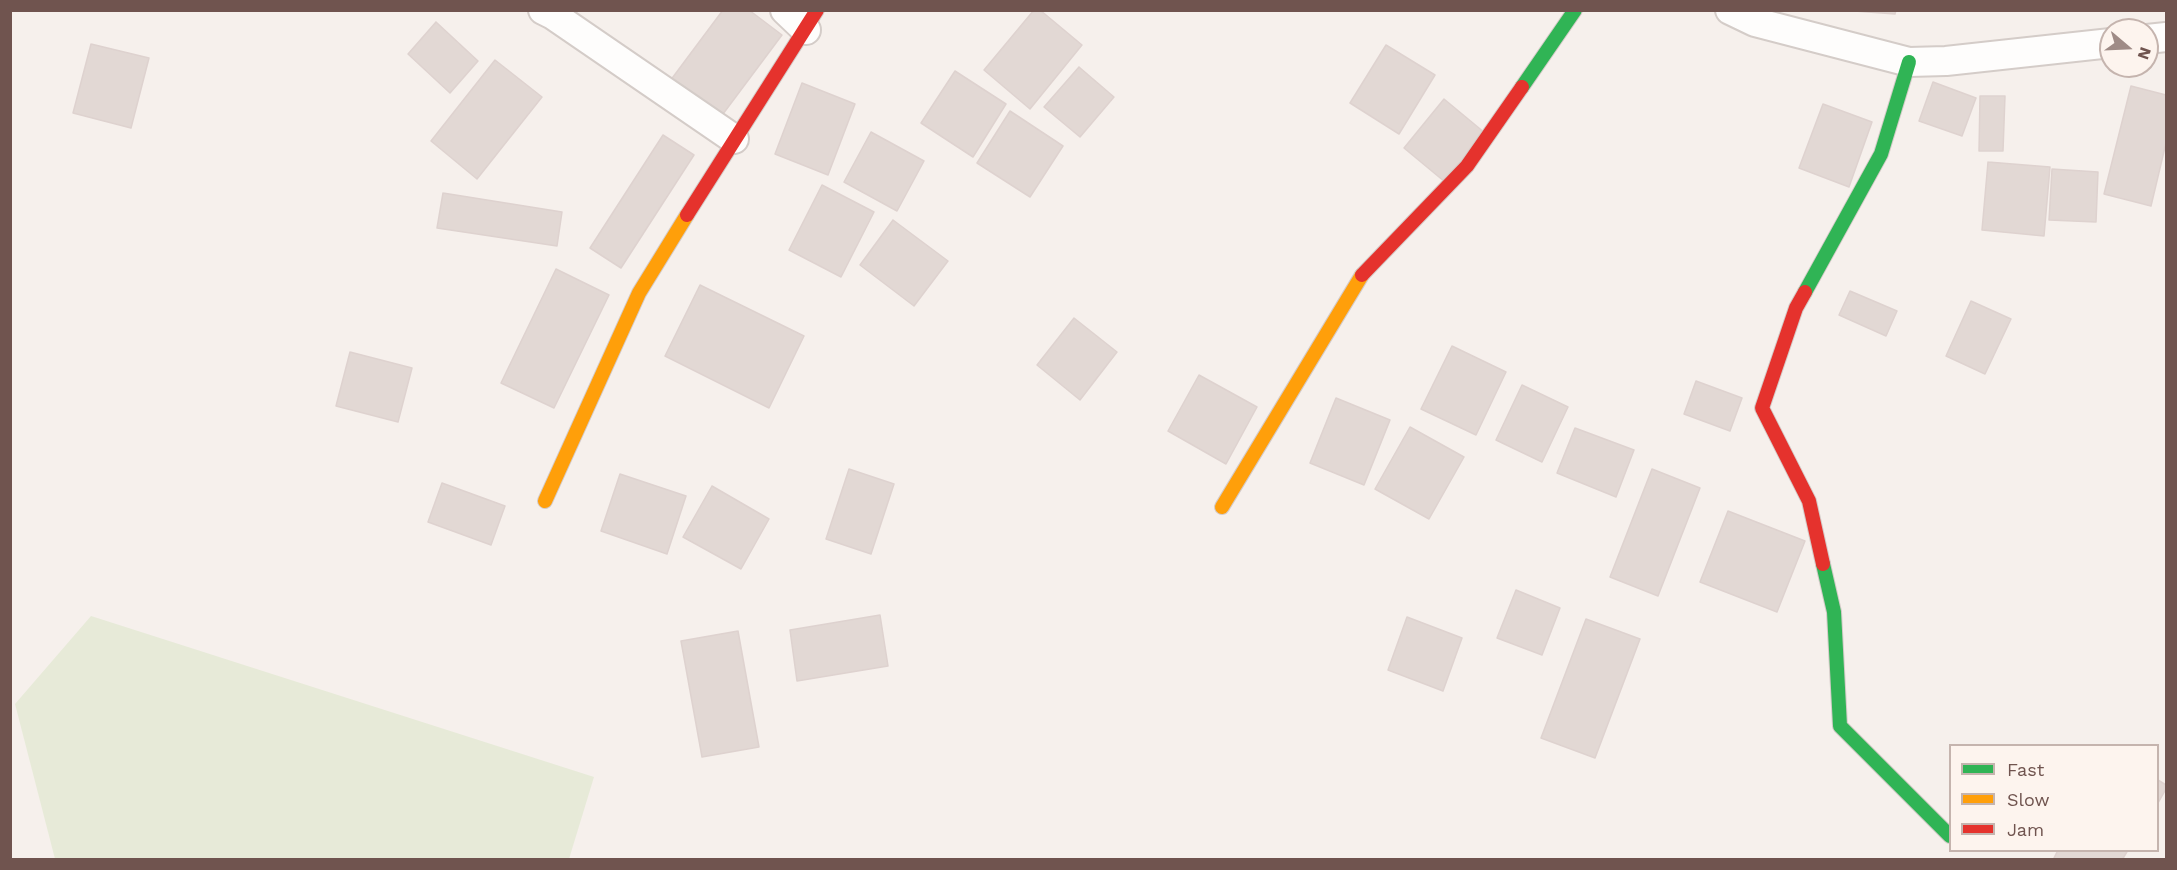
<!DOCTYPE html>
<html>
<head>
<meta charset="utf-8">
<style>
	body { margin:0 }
	#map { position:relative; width:2177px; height:870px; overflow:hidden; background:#f6f0ec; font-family:"Work Sans",sans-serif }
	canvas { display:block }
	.frame { position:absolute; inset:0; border:12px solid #70544f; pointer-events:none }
	.legend { position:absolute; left:1949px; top:744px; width:210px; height:108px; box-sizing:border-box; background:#fdf4ee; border:2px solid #c5b4ae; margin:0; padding:8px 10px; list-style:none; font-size:18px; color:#70544f }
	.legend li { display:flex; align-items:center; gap:12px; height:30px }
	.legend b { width:30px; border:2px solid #c5b4ae }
	.north { position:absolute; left:2099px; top:18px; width:60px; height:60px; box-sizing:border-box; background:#fdf4ee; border:2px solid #c5b4ae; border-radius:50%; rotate:109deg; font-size:16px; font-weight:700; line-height:24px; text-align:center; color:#70544f }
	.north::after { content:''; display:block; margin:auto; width:21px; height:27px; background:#9f8b86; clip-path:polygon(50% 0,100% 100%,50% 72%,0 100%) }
</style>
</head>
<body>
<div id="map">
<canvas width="2177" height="870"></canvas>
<div class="frame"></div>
<ul class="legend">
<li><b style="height:8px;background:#30b455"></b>Fast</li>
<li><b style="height:8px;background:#ff9f0a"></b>Slow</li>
<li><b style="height:8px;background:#e5322d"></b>Jam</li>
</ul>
<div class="north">N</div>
</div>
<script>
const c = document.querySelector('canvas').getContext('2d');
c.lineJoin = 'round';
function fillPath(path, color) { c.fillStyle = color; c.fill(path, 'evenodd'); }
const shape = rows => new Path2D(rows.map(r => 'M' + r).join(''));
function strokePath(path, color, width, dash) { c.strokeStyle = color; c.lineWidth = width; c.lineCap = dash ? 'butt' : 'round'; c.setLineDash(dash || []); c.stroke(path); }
fillPath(shape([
	[91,616,594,777,569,859,55,859,15,704]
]), '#e7ead8');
const building = shape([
	[723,10,749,10,782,35,720,118,670,81,723,10],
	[1034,10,1040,10,1082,45,1030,109,984,70,1034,10],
	[1841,10,1896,10,1895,14,1841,10],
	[436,22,478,61,450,93,408,54,436,22],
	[91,44,149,58,131,128,73,113,91,44],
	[1386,45,1435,75,1399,134,1350,103,1386,45],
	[495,60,542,97,477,179,431,141,495,60],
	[1079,67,1114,97,1080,137,1044,107,1079,67],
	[955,71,1006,104,973,157,921,123,955,71],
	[1933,82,1976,98,1962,136,1919,121,1933,82],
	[802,83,855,104,828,175,775,154,802,83],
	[2131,86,2166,95,2166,143,2151,206,2104,194,2131,86],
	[1980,96,2005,96,2003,151,1979,151,1980,96],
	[1444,99,1485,133,1445,182,1404,148,1444,99],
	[1823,104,1872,122,1849,187,1799,168,1823,104],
	[1010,111,1063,146,1030,197,977,163,1010,111],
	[871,132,924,161,897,211,844,182,871,132],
	[663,135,694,155,621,268,590,248,663,135],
	[1988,162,2050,167,2044,236,1982,230,1988,162],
	[2052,169,2098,172,2096,222,2049,220,2052,169],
	[822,185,874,212,841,277,789,250,822,185],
	[443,193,562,212,557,246,437,228,443,193],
	[893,220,948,261,914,306,860,265,893,220],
	[556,269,609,295,554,408,501,383,556,269],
	[700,285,804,336,769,408,665,356,700,285],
	[1850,291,1897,311,1886,336,1839,315,1850,291],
	[1971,301,2011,319,1985,374,1946,356,1971,301],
	[1074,318,1117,352,1080,400,1037,365,1074,318],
	[1452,346,1506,372,1476,435,1421,409,1452,346],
	[350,352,412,368,398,422,336,406,350,352],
	[1199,375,1257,407,1226,464,1168,431,1199,375],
	[1696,381,1742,398,1730,431,1684,414,1696,381],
	[1522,385,1568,407,1542,462,1496,440,1522,385],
	[1336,398,1390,420,1364,485,1310,463,1336,398],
	[1410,427,1464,457,1429,519,1375,489,1410,427],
	[1575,428,1634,450,1616,497,1557,473,1575,428],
	[849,469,894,484,871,554,826,539,849,469],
	[1652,469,1700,488,1658,596,1610,577,1652,469],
	[620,474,686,496,667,554,601,531,620,474],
	[442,483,505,506,491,545,428,522,442,483],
	[712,486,769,519,741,569,683,537,712,486],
	[1728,511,1805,541,1777,612,1700,582,1728,511],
	[1516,590,1560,608,1542,655,1497,638,1516,590],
	[880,615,888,666,797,681,790,630,880,615],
	[1407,617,1462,638,1443,691,1388,670,1407,617],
	[1586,619,1640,639,1595,758,1541,738,1586,619],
	[738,631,759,747,702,757,681,641,738,631],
	[2158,780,2166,785,2166,789,2158,803,2158,780],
	[2058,850,2128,850,2122,860,2053,860,2058,850]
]);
fillPath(building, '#e2d8d4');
strokePath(building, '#ded2cf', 1.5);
const street = shape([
	[543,10,553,15,734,139],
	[785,10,806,30],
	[1730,10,1755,22,1909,62,1946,61,2111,43],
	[2147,39,2166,37]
]);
const fast = shape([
	[1522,87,1575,10],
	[1805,292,1881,154,1909,62],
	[1823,564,1834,612,1840,726,1950,836]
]);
const slow = shape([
	[545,501,639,293,687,215],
	[1222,507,1362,275]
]);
const jam = shape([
	[687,215,817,10],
	[1362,275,1467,166,1522,87],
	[1805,292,1796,308,1762,408,1809,501,1823,564]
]);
strokePath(street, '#d4ccc8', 32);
strokePath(fast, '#d4cbc8', 16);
strokePath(slow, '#d4cbc8', 16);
strokePath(jam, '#d4cbc8', 16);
strokePath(street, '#fefdfc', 28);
strokePath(fast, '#30b455', 14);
strokePath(slow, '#ff9f0a', 14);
strokePath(jam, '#e5322d', 14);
</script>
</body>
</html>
